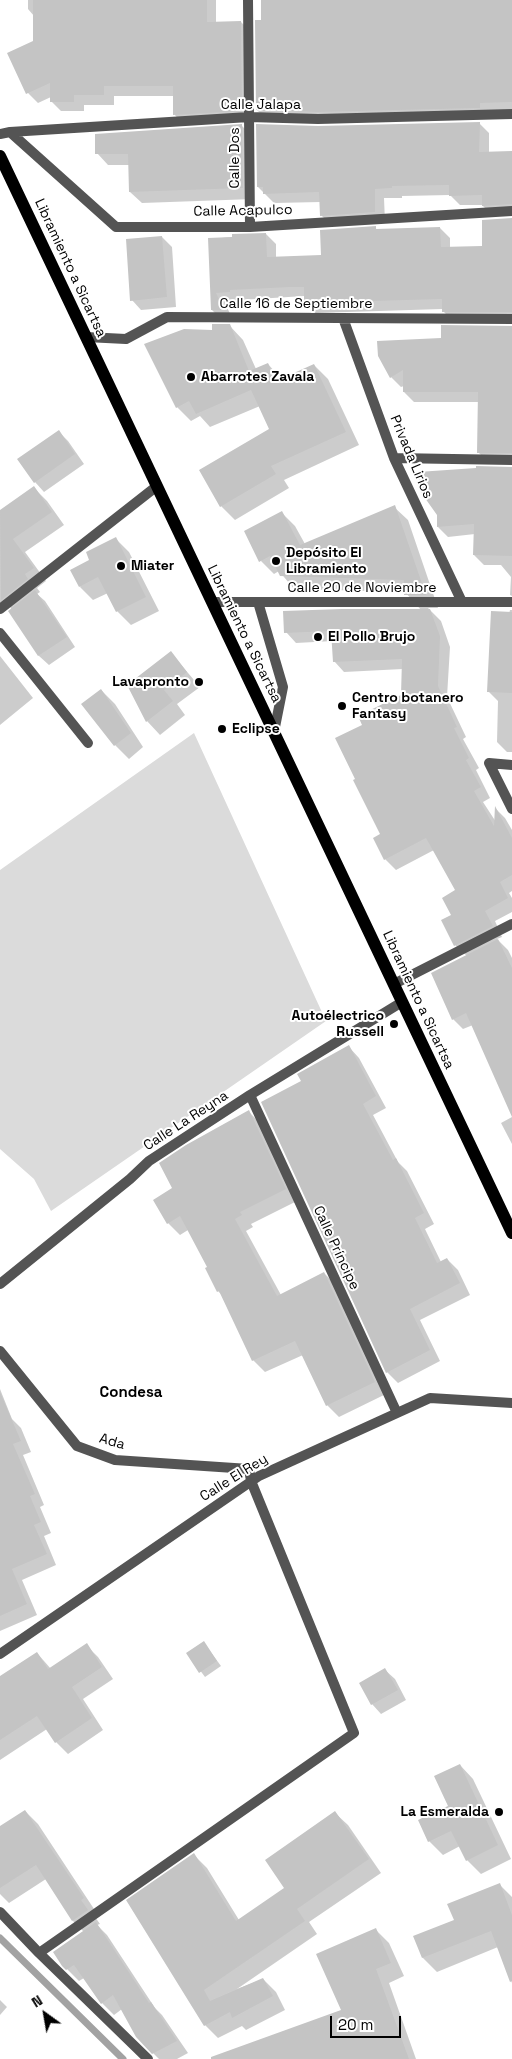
<!DOCTYPE html>
<html>
<head>
<meta charset="utf-8">
<style>
	body { margin:0 }
	#map { position:relative; width:512px; height:2059px; overflow:hidden; background:#fff; font-family:"Space Grotesk",sans-serif }
	canvas { display:block }
	.north { position:absolute; left:20px; top:1989px; width:50px; height:50px; -webkit-text-stroke:4px #fff; paint-order:stroke; rotate:328deg; font-size:14px; font-weight:700; line-height:20px; text-align:center; color:#000 }
	.north::after { content:''; display:block; margin:auto; width:18px; height:22px; background:#000; clip-path:polygon(50% 0,100% 100%,50% 72%,0 100%) }
	.scale { position:absolute; left:330px; top:2016px; width:71px; height:22px; box-sizing:border-box; border:2px solid #000; border-top:0; padding-left:6px; font-size:15px; line-height:18px; white-space:nowrap; color:#000; -webkit-text-stroke:4px #fff; paint-order:stroke }
</style>
</head>
<body>
<div id="map">
<canvas width="512" height="2059"></canvas>
<div class="north">N</div>
<div class="scale">20 m</div>
</div>
<script>
const c = document.querySelector('canvas').getContext('2d');
c.lineJoin = 'round';
function fillPath(path, color) { c.fillStyle = color; c.fill(path, 'evenodd'); }
const shape = rows => new Path2D(rows.map(r => 'M' + r).join(''));
function strokePath(path, color, width, dash) { c.strokeStyle = color; c.lineWidth = width; c.lineCap = dash ? 'butt' : 'round'; c.setLineDash(dash || []); c.stroke(path); }
function drawText(font, color, halo, rows, align = 'center') {
  c.font = font + ' "Space Grotesk",sans-serif'; c.lineWidth = 4; c.setLineDash([]); c.textBaseline = 'middle'; c.strokeStyle = halo; c.fillStyle = color; for (const [text, x, y, turn = 0] of rows) {
    c.save(); c.translate(x, y); c.rotate((+turn || 0) * Math.PI / 180); c.textAlign = isNaN(turn) ? turn : align; if (halo) c.strokeText(text, 0, 0); c.fillText(text, 0, 0); c.restore();
  }
}
fillPath(shape([
	[194,733,326,1021,51,1211,34,1179,0,1149,0,870]
]), '#dbdbdb');
fillPath(shape([
	[28,0,216,0,216,23,241,22,251,32,252,120,184,125,174,114,174,96,114,96,114,105,84,105,84,111,61,111,51,101,51,97,38,103,28,93,34,42,34,16,28,9],
	[263,0,512,0,512,112,267,120,257,110],
	[479,123,489,133,489,153,512,152,512,215,493,216,482,205,460,205,450,195,402,196,402,198,384,198,385,222,331,225,321,215,321,202,274,203,258,187,318,127],
	[242,126,253,137,254,199,142,203,130,192,129,165,108,165,97,153],
	[512,219,512,323,453,321,443,311,443,309,315,313,305,303,305,296,240,300,240,302,225,303,233,320,222,320,212,310,210,239,266,234,276,244,276,258,322,257,375,228,378,230,440,228,450,238,450,248,483,248],
	[162,237,172,247,176,307,141,310,132,300],
	[229,325,243,340,256,369,268,364,282,380,314,365,328,379,359,445,284,480,289,488,235,520,221,506,271,430,260,406,210,427,200,416,191,421,177,407,213,332],
	[512,327,512,463,488,462,478,452,479,402,414,402,404,392,404,386,401,387,391,377,442,339],
	[59,432,68,441,84,464,44,492,35,482],
	[512,468,512,596,510,595,511,577,501,565,484,565,474,555,475,534,448,537,438,527],
	[34,488,47,501,64,525,25,552,46,581,37,588,40,592,37,594,45,601,75,647,49,665,39,656,10,612,12,610,10,607,0,614,0,512],
	[394,507,408,520,438,608,428,608,441,621,450,647,447,697,466,737,463,739,479,768,476,770,490,798,483,802,496,822,496,809,505,818,512,830,512,891,509,893,512,898,512,912,495,921,502,937,497,939,508,950,512,958,512,1114,473,1025,463,1029,453,1019,467,956,455,945,453,915,457,891,434,850,396,870,385,859,375,838,382,835,356,779,364,725,402,696,403,669,344,672,334,661,333,641,296,643,286,632,421,610,405,592,294,589,279,571,274,574,261,561,282,513,295,526,305,544],
	[116,539,129,552,159,611,131,625,117,611,108,593,93,600,80,587,91,561],
	[510,610,512,610,512,752,507,752,497,742,498,701,489,692],
	[171,653,200,687,177,704,185,715,160,735,147,721],
	[0,656,33,698,0,725],
	[101,690,115,704,143,747,129,759,115,745],
	[349,1047,359,1058,386,1108,373,1115,398,1162,407,1171,434,1224,425,1229,441,1262,447,1259,458,1270,470,1295,420,1320,440,1361,398,1383,387,1372,303,1082],
	[249,1112,261,1124,297,1201,251,1224,253,1227,246,1231,281,1295,324,1273,336,1285,386,1394,339,1417,327,1405,303,1355,265,1372,253,1360,223,1296,218,1291,209,1267,188,1230,180,1235,168,1223,174,1188],
	[512,1117,512,1144,501,1123],
	[0,1389,12,1419,21,1428,31,1452,23,1455,44,1505,40,1507,51,1533,44,1536,56,1565,22,1580,37,1615,0,1631],
	[204,1643,221,1666,205,1677,188,1654],
	[86,1645,98,1657,113,1679,83,1699,103,1730,68,1754,56,1742,47,1729,0,1760,0,1677,37,1653,51,1669],
	[385,1670,395,1679,406,1700,381,1714,372,1704],
	[460,1765,473,1779,511,1859,481,1874,467,1860,460,1846,443,1855,429,1841,449,1806],
	[25,1811,38,1824,96,1912,93,1914,100,1924,97,1925,107,1935,155,2008,162,2015,188,2053,177,2059,159,2059,137,2037,122,2009,114,2015,102,2003,84,1978,79,1981,67,1969,55,1952,84,1932,73,1921,46,1879,9,1903,0,1894,0,1828],
	[335,1813,348,1825,381,1873,309,1922,317,1934,237,1989,263,1979,276,1992,285,2010,246,2030,242,2026,218,2038,205,2025,128,1901,194,1855,207,1868,239,1920,286,1888],
	[500,1885,512,1897,512,1983,498,1947,437,1972,423,1958,415,1937,455,1921],
	[376,1930,389,1943,404,1976,389,1983,416,2059,234,2059,342,2011],
	[0,2000,7,2007,0,2015]
]), '#0003');
strokePath(shape([
	[0,1938,123,2059]
]), '#a2a2a2', 7);
fillPath(shape([
	[33,0,207,0,207,22,241,21,242,111,173,115,173,86,104,86,104,95,74,95,74,102,50,102,50,83,26,94,7,53,33,41],
	[261,0,512,0,512,102,480,103,480,108,318,112,256,110,255,20,261,20],
	[480,122,479,152,512,151,512,204,482,206,482,195,449,196,449,185,392,186,392,188,375,189,375,212,320,216,319,192,263,194,263,187,257,187,256,124,318,126],
	[242,124,243,188,129,192,128,154,95,154,95,134],
	[512,218,512,312,442,312,442,299,304,303,304,287,291,287,230,290,230,292,216,293,224,310,211,310,208,238,232,237,232,234,266,233,267,257,321,255,320,230,376,226,376,229,440,227,441,247,482,246,482,220],
	[162,236,167,297,130,301,126,239],
	[212,324,230,324,249,371,268,363,276,381,314,364,346,432,271,466,276,474,220,507,199,470,269,429,251,390,196,414,189,401,176,408,144,344,184,329,212,330],
	[441,325,512,326,512,453,477,453,478,392,403,392,403,370,390,378,378,356,377,341,441,338],
	[59,430,75,454,34,483,17,459],
	[476,466,512,467,512,556,473,555,474,524,437,527,437,515,420,491,418,472,476,468],
	[34,486,52,512,13,539,34,568,25,574,28,579,1,600,0,510],
	[395,505,426,595,404,595,404,580,280,576,270,556,259,562,244,531,282,511,300,545],
	[116,537,146,597,116,612,98,577,79,587,70,570,89,560,86,552],
	[35,590,67,637,38,656,8,611],
	[342,609,430,609,440,636,438,686,457,727,454,728,469,758,466,760,481,787,474,791,494,826,495,806,512,838,512,875,500,882,508,898,485,911,493,926,454,946,441,920,451,915,442,898,455,890,426,838,384,860,373,838,380,834,353,780,355,779,335,738,362,725,358,716,401,695,402,659,333,662,331,631,284,633,283,611],
	[491,611,512,612,512,693,487,692],
	[171,651,187,672,164,690,173,701,146,722,127,685],
	[101,689,131,733,114,746,81,704],
	[498,939,512,968,512,1117,466,1013,452,1020,431,973],
	[349,1045,376,1096,363,1104,393,1160,396,1158,424,1213,415,1218,437,1263,447,1258,460,1283,410,1309,430,1350,386,1373,261,1102,301,1081,297,1074],
	[249,1110,286,1189,240,1212,242,1215,235,1219,277,1296,324,1272,375,1382,326,1406,295,1341,252,1361,219,1291,217,1292,205,1268,207,1267,180,1216,167,1224,153,1200,172,1188,159,1163,186,1145],
	[0,1392,21,1441,13,1444,35,1494,30,1496,41,1522,34,1525,47,1554,12,1569,27,1604,0,1616],
	[204,1641,217,1661,199,1673,186,1653],
	[87,1643,102,1667,72,1687,92,1718,55,1743,37,1716,0,1740,0,1676,37,1652,48,1669],
	[385,1668,398,1690,371,1705,359,1683],
	[460,1764,498,1845,466,1861,451,1831,428,1842,418,1820,448,1806,434,1776],
	[25,1810,84,1898,81,1900,88,1910,72,1921,36,1865,0,1888,0,1826],
	[335,1811,369,1859,297,1909,305,1921,204,1990,210,2001,263,1978,273,1996,232,2018,230,2012,204,2026,126,1900,194,1853,236,1921,284,1888,265,1860],
	[500,1883,512,1915,512,1981,510,1982,491,1931,422,1958,413,1936,454,1920,447,1904],
	[96,1922,149,2003,151,2002,177,2041,152,2054,136,2037,113,1995,101,2004,74,1965,66,1970,62,1966,53,1952],
	[376,1928,391,1963,376,1969,409,2059,211,2059,211,2057,341,2010,316,1954]
]), '#c4c4c4');
strokePath(shape([
	[248,0,250,227],
	[10,132,116,227,250,227,512,211],
	[0,134,10,132,249,117,318,119,512,114],
	[343,318,394,458,462,602],
	[86,337,126,339,167,317,512,319],
	[394,458,512,460],
	[212,602,512,602],
	[258,602,283,687,274,732],
	[0,609,157,486],
	[0,633,88,743],
	[489,763,512,809],
	[489,763,512,765],
	[394,984,512,924],
	[250,1095,397,1413],
	[0,1284,130,1179,149,1161,250,1095,402,1002],
	[0,1351,77,1446,115,1460,249,1469,251,1481,354,1733,39,1953],
	[0,1654,259,1476,430,1398,512,1403],
	[0,1912,39,1953,148,2059]
]), '#545454', 10);
strokePath(shape([
	[0,156,512,1233]
]), '#000', 12);
for (const [x, y, r, color] of [
	[191,377,5,"#000"],
	[276,561,5,"#000"],
	[121,566,5,"#000"],
	[318,637,5,"#000"],
	[199,682,5,"#000"],
	[342,706,5,"#000"],
	[222,729,5,"#000"],
	[394,1024,5,"#000"],
	[499,1812,5,"#000"]
]) { const dot = new Path2D(); dot.arc(x, y, r, 0, 2 * Math.PI); c.fillStyle = color; c.fill(dot); strokePath(dot, '#fff', 2); }
drawText('14px', '#000', '#fff', [
	["Calle Jalapa",261,105],
	["Calle Dos",235,158,-90],
	["Calle Acapulco",243,211,-1],
	["Libramiento a Sicartsa",70,268,65],
	["Calle 16 de Septiembre",296,304],
	["Privada Lirios",411,457,67],
	["Calle 20 de Noviembre",362,588],
	["Libramiento a Sicartsa",244,634,64],
	["Libramiento a Sicartsa",418,1000,65],
	["Calle La Reyna",186,1121,-33],
	["Calle Príncipe",336,1248,65],
	["Ada",112,1442,16],
	["Calle El Rey",234,1478,-32]
]);
drawText('bold 14px', '#000', '#fff', [
	["Abarrotes Zavala",201,377],
	["Depósito El",286,553],
	["Libramiento",286,569],
	["Miater",131,566],
	["El Pollo Brujo",328,637],
	["Lavapronto",189,682,"right"],
	["Centro botanero",352,698],
	["Fantasy",352,714],
	["Eclipse",232,729],
	["Autoélectrico",384,1016,"right"],
	["Russell",384,1032,"right"],
	["La Esmeralda",489,1812,"right"]
], 'left');
drawText('bold 15px', '#000', '#fff', [
	["Condesa",131,1393]
]);
</script>
</body>
</html>
